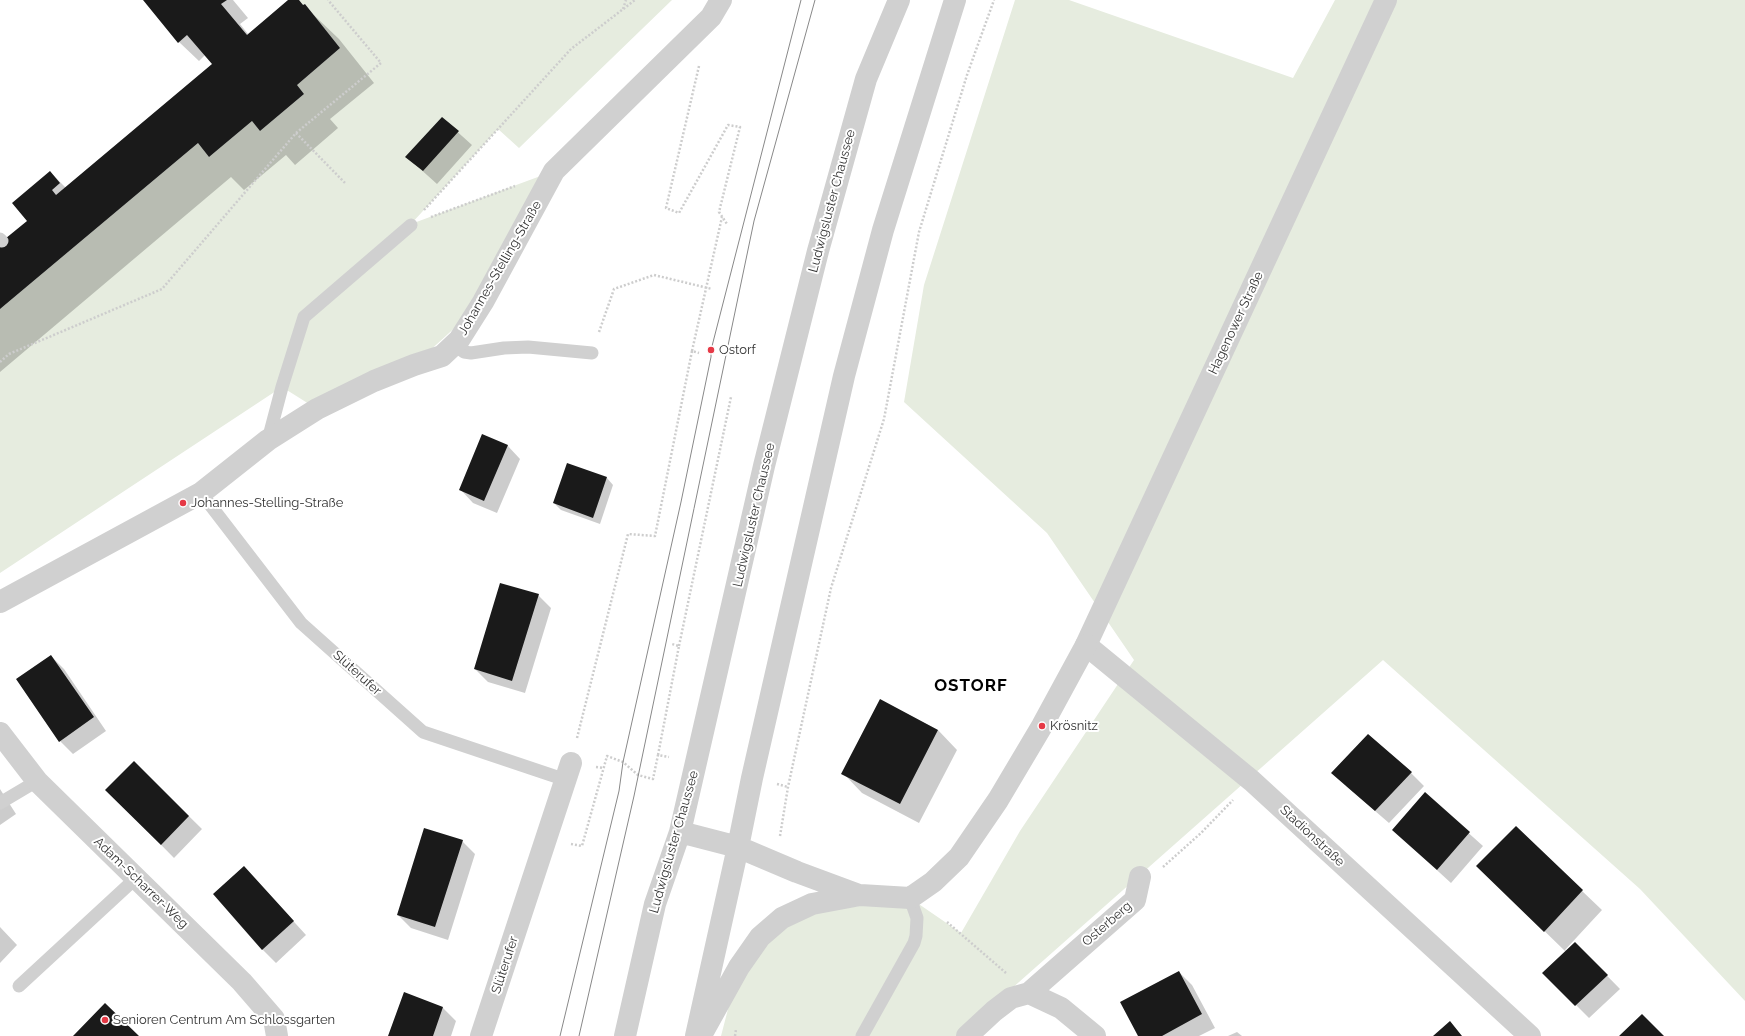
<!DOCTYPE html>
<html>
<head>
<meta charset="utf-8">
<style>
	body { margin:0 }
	canvas { display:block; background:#fff }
</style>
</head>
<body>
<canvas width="1745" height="1036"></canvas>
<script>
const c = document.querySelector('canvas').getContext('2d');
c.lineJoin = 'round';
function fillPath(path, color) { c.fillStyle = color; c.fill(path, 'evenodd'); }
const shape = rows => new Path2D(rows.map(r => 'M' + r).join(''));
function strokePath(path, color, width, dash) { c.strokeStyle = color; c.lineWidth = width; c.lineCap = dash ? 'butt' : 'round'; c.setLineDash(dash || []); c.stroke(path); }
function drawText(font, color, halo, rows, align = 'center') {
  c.font = font + ' Raleway,sans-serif'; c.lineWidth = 4; c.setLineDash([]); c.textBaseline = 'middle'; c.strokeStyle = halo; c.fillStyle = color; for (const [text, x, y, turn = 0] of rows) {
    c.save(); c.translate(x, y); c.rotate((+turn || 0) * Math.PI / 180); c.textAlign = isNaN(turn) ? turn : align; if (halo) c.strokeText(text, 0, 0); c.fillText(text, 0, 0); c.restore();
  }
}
fillPath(shape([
	[299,0,672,0,519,148,498,129,411,224,554,171,483,302,414,365,317,409,282,387,0,573,0,309,198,143,209,157,252,121,260,131,304,94,297,85,340,48,305,4,303,5],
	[1015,0,1069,0,1293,78,1335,0,1745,0,1745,1001,1640,889,1383,660,958,1036,721,1036,739,967,782,918,910,898,961,933,1020,831,1134,660,1047,533,904,402,924,285]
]), '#e6ecdf');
fillPath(shape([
	[144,0,233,0,248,18,240,24,248,34,289,0,298,0,339,39,374,83,330,119,338,128,295,165,286,155,244,190,231,177,0,372,0,245,28,221,50,172,66,188,213,64,205,55,199,61,179,42],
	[442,118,472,145,437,184,407,157],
	[507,445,520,459,497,513,473,503,460,489],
	[607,478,613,485,600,524,561,510,554,503],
	[538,595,551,608,525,693,488,682,475,669],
	[51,656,64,669,106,731,73,754,60,741],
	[880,700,938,730,957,750,919,823,862,793,843,773],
	[134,762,202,829,174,858,107,790],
	[1411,773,1424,786,1389,823,1346,786],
	[0,789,16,814,0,825],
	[1425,794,1483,846,1451,883,1393,830],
	[1516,828,1602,910,1565,950,1566,951,1575,943,1620,989,1589,1018,1544,973,1566,952,1497,885],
	[462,841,475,854,448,940,411,928,398,915],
	[244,867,306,935,276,963,262,949],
	[0,927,17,945,0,963],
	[1179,972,1192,985,1215,1028,1199,1036,1139,1036],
	[405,993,443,1008,456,1021,451,1036,389,1036],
	[1237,1032,1242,1036,1228,1036]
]), '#0003');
fillPath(shape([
	[143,0,227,0,221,4,247,35,288,0,299,0,303,5,305,4,340,48,297,85,304,94,260,131,252,121,209,157,198,143,0,309,0,243,27,221,12,203,50,171,60,183,52,190,56,195,212,64,187,35,178,43],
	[442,117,459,131,423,171,405,157],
	[482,434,508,445,484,501,459,490],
	[567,463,607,477,593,518,553,503],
	[500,583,539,594,512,681,474,669],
	[51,655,94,717,59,742,16,679],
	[880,699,938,730,900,804,841,774],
	[1368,734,1412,772,1375,811,1331,773],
	[134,761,189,816,161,845,105,790],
	[1425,792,1470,832,1437,870,1392,830],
	[1516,826,1583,890,1544,932,1476,866],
	[424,828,463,840,435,927,397,915],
	[244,866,294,921,262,950,213,894],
	[1575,942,1608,975,1575,1006,1542,973],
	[1179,971,1202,1014,1162,1036,1138,1036,1120,1002],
	[404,992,443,1007,433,1036,388,1036],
	[105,1003,139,1036,73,1036],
	[1642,1014,1664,1036,1619,1036],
	[1450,1021,1462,1036,1433,1036]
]), '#1a1a1a');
strokePath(shape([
	[623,9,626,0],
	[699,66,666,208,679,213,728,125,740,127,719,212,727,224],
	[296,133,346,184],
	[424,210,571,49,635,0],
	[431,217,515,186],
	[599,332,614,289,654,275,712,289],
	[692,351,722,217],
	[0,362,9,354,162,289,296,133,381,63,328,0],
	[679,646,731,397],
	[577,738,628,534,655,536,692,351,699,353],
	[658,755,679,646,672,644],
	[596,767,604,768],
	[777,784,788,787],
	[780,836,788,787,831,588,884,419,919,232,967,75,994,0],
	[571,844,582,846,607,756,623,762,638,775,653,779,658,755,669,757],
	[1163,867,1201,833,1233,800],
	[947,922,1006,973],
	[735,1036,736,1029]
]), '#cdcdcd', 2.5, [2, 2]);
strokePath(shape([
	[0,239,2,241],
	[454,345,464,352,471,353,504,348,528,347,592,353],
	[268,440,282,387,304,317,411,225],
	[201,493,301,623,423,732,566,780],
	[0,803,37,781],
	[19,986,136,878],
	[862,1036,914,943,916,936,917,918,910,898]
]), '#d0d0d0', 13);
strokePath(shape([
	[1386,0,1086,645,1252,781,1530,1036],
	[0,602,201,493,268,440,317,409,374,381,414,365,442,356,459,340,483,302,554,171,711,17,721,0],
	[0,733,37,781,242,982,274,1019,277,1036],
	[1029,993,1135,900,1140,877],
	[481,1036,571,763],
	[967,1036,994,1011,1011,998,1029,993,1061,1008,1095,1036]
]), '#d0d0d0', 22);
strokePath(shape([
	[680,832,738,847,797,872,859,895],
	[704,1030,739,967,760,937,782,918,812,904,860,895,910,898,933,882,959,857,998,800,1042,726,1086,645],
	[625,1036,655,904,680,832,764,466,818,251,866,79,899,0],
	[696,1036,738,847,752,778,844,376,883,230,955,0]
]), '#d0d0d0', 22);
strokePath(shape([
	[560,1036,619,791,623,762,681,502,711,357,711,350,801,0],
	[579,1036,634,796,754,221,815,0]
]), '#888', 1);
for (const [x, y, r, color] of [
	[711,350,4,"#e63946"],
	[183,503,4,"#e63946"],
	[1042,726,4,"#e63946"],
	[105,1020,4,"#e63946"]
]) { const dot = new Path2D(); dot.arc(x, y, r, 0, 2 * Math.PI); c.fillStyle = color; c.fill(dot); strokePath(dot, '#fff', 1.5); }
drawText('13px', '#333', '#fff', [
	["Ludwigsluster Chaussee",832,201,-75],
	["Johannes-Stelling-Straße",500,268,-60],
	["Hagenower Straße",1236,323,-65],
	["Ludwigsluster Chaussee",754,515,-77],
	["Slüterufer",357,673,42],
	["Stadionstraße",1312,836,43],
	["Ludwigsluster Chaussee",674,842,-74],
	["Adam-Scharrer-Weg",141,883,44],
	["Osterberg",1107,924,-41],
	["Slüterufer",505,965,-72]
]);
drawText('13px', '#333', '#fff', [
	["Ostorf",719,350],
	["Johannes-Stelling-Straße",191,503],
	["Krösnitz",1050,726],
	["Senioren Centrum Am Schlossgarten",113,1020]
], 'left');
c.letterSpacing = '1px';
drawText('bold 17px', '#000', '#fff', [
	["OSTORF",971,686]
]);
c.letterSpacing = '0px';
</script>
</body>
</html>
